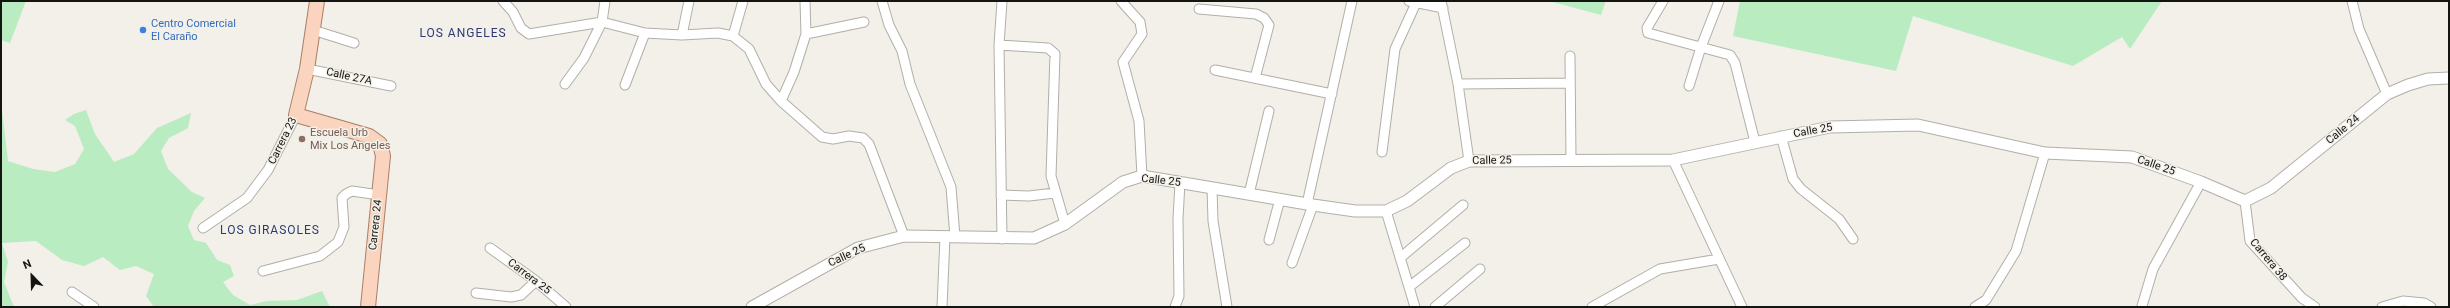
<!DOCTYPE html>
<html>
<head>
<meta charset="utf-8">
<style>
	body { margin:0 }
	#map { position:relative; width:2450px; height:308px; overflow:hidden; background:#f2f0e8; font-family:Roboto,sans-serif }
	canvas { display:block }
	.frame { position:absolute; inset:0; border:2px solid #141411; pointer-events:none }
	.north { position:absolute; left:12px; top:256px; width:40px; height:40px; -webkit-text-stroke:3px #f2f0e8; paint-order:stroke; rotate:337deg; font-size:11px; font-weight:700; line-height:16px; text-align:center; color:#141411 }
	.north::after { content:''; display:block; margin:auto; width:14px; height:18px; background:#141411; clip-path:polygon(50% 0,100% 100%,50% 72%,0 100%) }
</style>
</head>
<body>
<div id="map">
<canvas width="2450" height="308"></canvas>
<div class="frame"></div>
<div class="north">N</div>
</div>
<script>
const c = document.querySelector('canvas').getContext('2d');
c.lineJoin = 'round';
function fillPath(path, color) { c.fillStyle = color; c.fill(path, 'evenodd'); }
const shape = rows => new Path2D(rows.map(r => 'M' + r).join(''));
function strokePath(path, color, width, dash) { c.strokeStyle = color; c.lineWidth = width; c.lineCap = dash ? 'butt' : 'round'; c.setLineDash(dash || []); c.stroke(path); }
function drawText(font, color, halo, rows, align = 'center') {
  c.font = font + ' Roboto,sans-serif'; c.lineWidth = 3; c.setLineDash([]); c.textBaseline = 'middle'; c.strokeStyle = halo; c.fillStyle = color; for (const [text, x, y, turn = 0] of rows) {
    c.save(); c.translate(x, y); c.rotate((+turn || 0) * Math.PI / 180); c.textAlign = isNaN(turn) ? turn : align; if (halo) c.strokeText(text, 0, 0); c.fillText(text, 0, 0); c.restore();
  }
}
fillPath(shape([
	[1,1,26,1,10,43,1,40],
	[1549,1,1606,1,1601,15],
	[1740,1,2162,1,2130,49,2122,37,2073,66,1913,16,1896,71,1733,36],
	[1,102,8,161,33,169,55,172,75,164,84,149,75,126,65,120,74,114,86,110,95,134,114,162,134,154,157,128,191,113,188,128,169,138,161,151,168,169,192,192,205,198,194,211,188,226,194,240,206,243,217,260,230,265,234,276,223,282,233,295,250,305,267,301,297,300,322,291,330,307,154,307,146,296,154,274,136,266,120,270,103,257,84,266,62,260,36,241,2,243,8,262,4,282,14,307,1,307]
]), '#baecc1');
const minor = shape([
	[503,1,513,12,521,28,529,34,602,22,645,33,682,35,718,33,733,36,749,49,766,84,781,101,822,137,833,139,849,136,863,138,869,144,904,236],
	[882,1,889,25,902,51,910,84,951,187,955,237],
	[1002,1,999,45,1002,239],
	[1121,1,1140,22,1142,34,1123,62,1139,121,1142,176],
	[1409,1,1443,8],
	[1441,1,1458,84,1469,161],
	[1663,1,1647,28,1648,33,1730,55,1735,63,1755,142],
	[2352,1,2359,29,2387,94],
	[1199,9,1256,14,1264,18,1269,25,1255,78],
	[313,30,354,43],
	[806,34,864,22],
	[682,35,689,1],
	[733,36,743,1],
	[999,45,1048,48,1055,54,1051,176,1065,224],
	[1570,56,1571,160],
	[307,69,391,86],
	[1215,70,1332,94],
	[565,84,584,58,602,22,605,1],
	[1458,84,1570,83],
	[625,85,645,33],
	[1689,86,1701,47,1719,1],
	[781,101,794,72,806,34,805,1],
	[1781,136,1793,179,1801,189,1839,219,1853,239],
	[1382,152,1395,49,1416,3],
	[1673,160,1742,307],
	[1212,188,1213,221,1227,307],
	[1249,194,1269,111],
	[1001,195,1029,196,1055,193],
	[2245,201,2250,241,2302,298,2315,307],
	[1307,204,1352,1],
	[1386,211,1415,307],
	[203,228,247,198,268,170,296,115],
	[1269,240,1280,199],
	[490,248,536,281,566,307],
	[1400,258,1463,205],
	[1292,263,1313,205],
	[263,271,320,256,338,242,344,227,342,198,346,194,352,191,379,195],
	[1409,287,1465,243],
	[72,292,94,307],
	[476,293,511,297,521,295,536,281],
	[2142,306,2153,269,2201,182],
	[942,307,945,237],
	[1175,307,1179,296,1178,219,1180,182],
	[1435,307,1480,269],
	[1592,307,1660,269,1719,259],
	[1975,307,1986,300,2016,251,2045,153],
	[2382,307,2403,301,2424,303,2431,307]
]);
const tertiary = shape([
	[752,307,858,248,904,236,1034,238,1065,224,1123,182,1142,176,1313,205,1355,211,1386,211,1407,201,1451,168,1469,161,1673,160,1830,127,1918,125,2045,153,2132,157,2201,182,2245,201,2271,188,2387,94,2408,85,2428,79,2449,78]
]);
const primary = shape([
	[317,1,307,69,296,115,369,136,380,144,383,156,368,307]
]);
strokePath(minor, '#b1afa8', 11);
strokePath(tertiary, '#b1afa8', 13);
strokePath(primary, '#a87f66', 16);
strokePath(minor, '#fff', 9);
strokePath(tertiary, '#fff', 11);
strokePath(primary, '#fad4bf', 14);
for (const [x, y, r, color] of [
	[143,30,4,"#3f7fe0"],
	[302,139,4,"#8d6e63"]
]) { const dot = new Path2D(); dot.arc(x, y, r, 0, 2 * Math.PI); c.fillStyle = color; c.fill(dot); strokePath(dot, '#f2f0e8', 1.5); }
drawText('11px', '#366cbe', '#f2f0e8', [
	["Centro Comercial",151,24],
	["El Caraño",151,37]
], 'left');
drawText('11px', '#141411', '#f2f0e8', [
	["Calle 27A",349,77,12],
	["Calle 24",2343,130,-39],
	["Calle 25",1813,131,-10],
	["Carrera 23",283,141,-64],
	["Calle 25",1492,161,-1],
	["Calle 25",2156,166,19],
	["Calle 25",1161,181,6],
	["Carrera 24",376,225,-84],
	["Calle 25",847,256,-25],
	["Carrera 38",2268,260,50],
	["Carrera 25",529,277,37]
]);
drawText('11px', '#785e54', '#f2f0e8', [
	["Escuela Urb",310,133],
	["Mix Los Angeles",310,146]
], 'left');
c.letterSpacing = '1px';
drawText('12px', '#2d3a74', '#f2f0e8', [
	["LOS ANGELES",463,34],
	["LOS GIRASOLES",270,231]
]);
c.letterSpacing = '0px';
</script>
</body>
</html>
